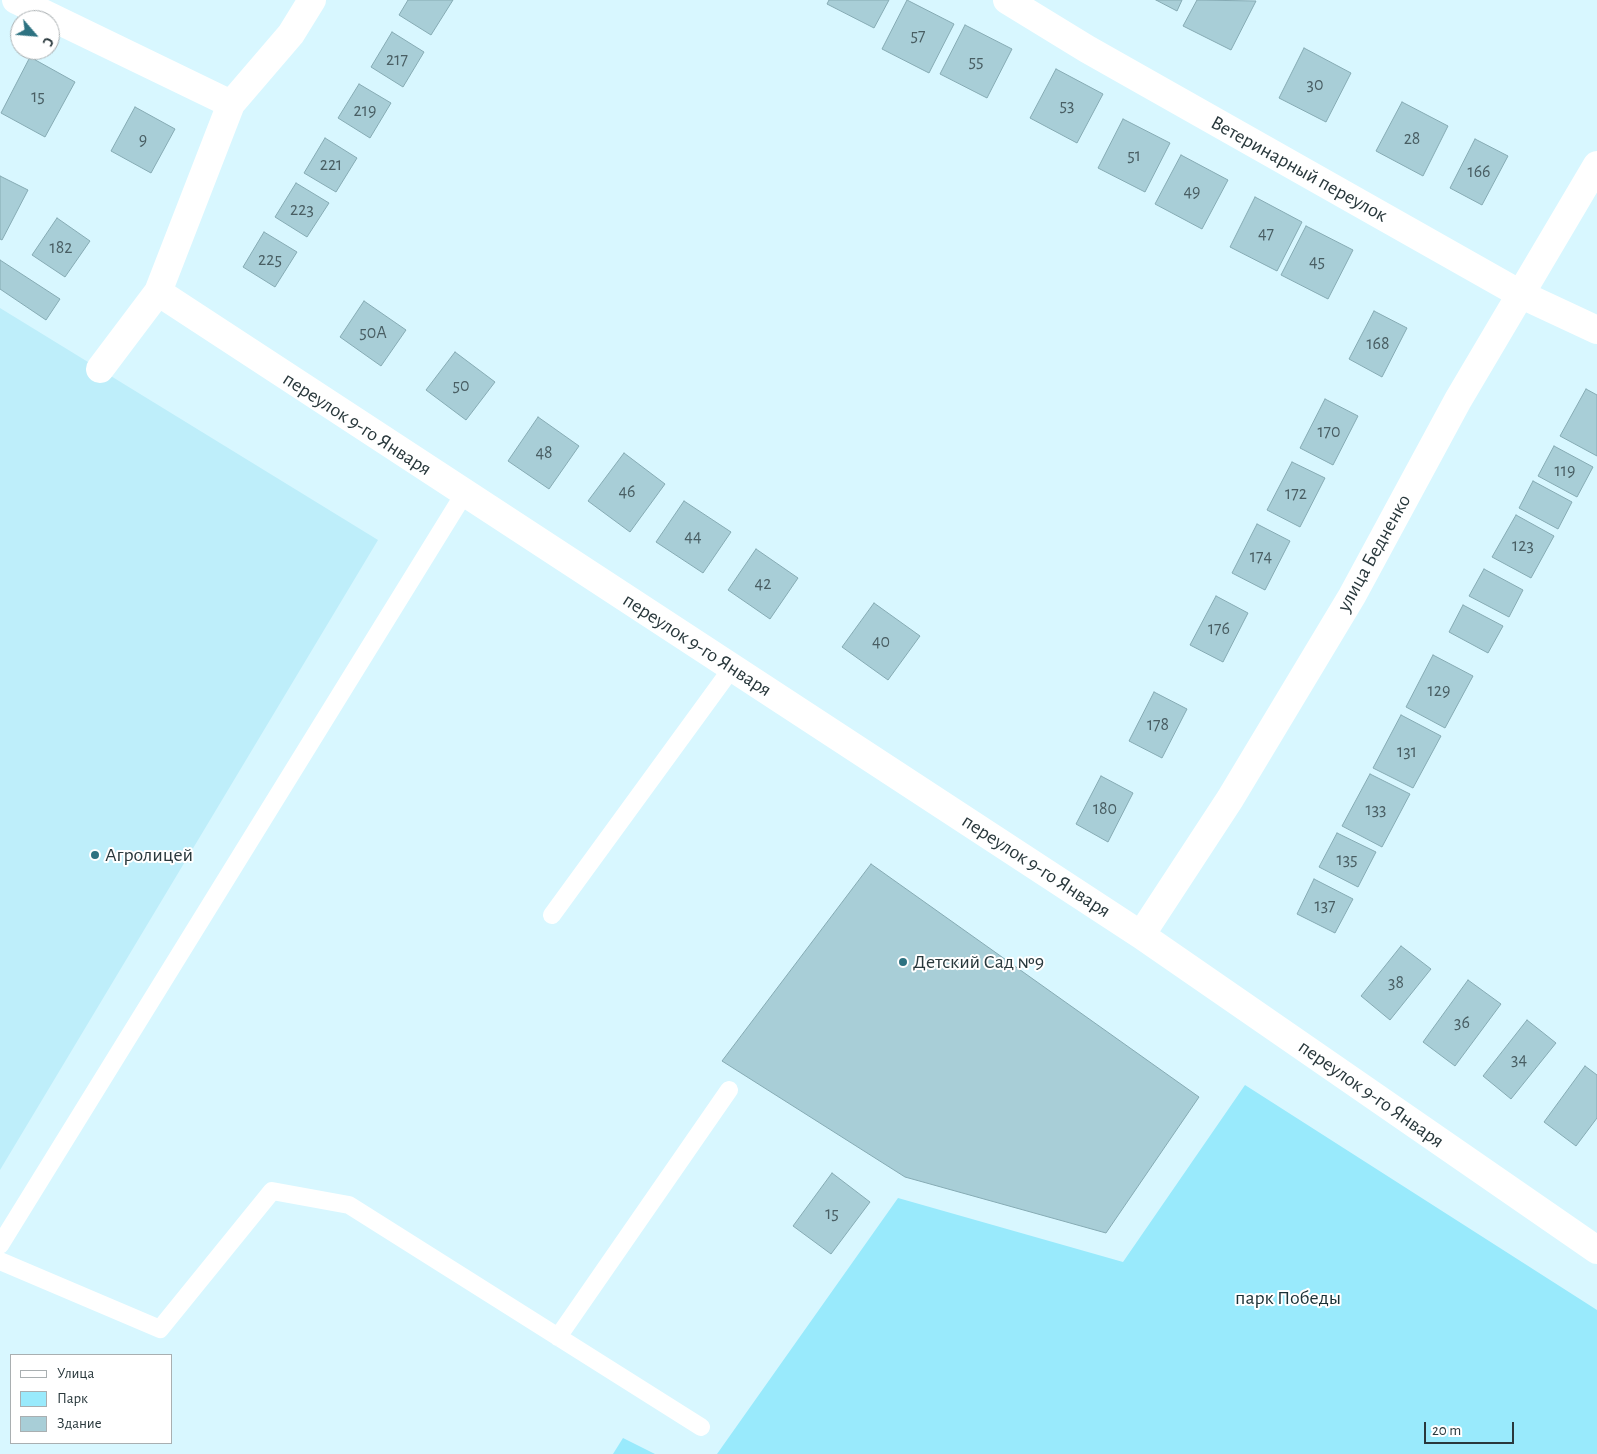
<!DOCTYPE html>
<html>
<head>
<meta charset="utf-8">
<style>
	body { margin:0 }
	#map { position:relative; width:1597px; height:1454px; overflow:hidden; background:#d8f7ff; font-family:"Alegreya Sans",sans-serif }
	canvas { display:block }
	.legend { position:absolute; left:10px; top:1354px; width:162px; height:90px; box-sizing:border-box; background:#fff; border:1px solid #a9afb1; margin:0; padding:6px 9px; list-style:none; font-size:15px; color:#29383c }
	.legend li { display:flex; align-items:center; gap:10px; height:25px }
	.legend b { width:25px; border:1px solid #a9afb1 }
	.north { position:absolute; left:10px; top:10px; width:50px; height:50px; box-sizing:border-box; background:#fff; border:1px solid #a9afb1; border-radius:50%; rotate:117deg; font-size:14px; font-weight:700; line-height:20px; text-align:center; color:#29383c }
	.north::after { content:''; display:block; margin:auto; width:18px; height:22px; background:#2d7281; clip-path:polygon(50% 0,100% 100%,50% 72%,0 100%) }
	.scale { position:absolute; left:1424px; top:1422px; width:90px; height:22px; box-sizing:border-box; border:2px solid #29383c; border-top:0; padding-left:6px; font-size:15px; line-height:18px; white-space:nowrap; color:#29383c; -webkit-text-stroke:4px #fff; paint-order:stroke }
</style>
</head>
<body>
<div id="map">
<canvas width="1597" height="1454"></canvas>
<ul class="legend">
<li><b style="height:6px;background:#fff"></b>Улица</li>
<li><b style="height:14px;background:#99eafc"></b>Парк</li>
<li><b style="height:14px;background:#a8ced7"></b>Здание</li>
</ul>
<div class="north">С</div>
<div class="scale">20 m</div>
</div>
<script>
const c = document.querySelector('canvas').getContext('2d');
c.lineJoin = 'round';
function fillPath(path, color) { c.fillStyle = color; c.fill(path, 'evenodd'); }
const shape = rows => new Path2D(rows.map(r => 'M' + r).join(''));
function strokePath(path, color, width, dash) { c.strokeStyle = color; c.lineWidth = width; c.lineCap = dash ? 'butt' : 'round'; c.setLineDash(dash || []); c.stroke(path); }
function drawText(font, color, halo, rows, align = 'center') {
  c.font = font + ' "Alegreya Sans",sans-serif'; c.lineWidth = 4; c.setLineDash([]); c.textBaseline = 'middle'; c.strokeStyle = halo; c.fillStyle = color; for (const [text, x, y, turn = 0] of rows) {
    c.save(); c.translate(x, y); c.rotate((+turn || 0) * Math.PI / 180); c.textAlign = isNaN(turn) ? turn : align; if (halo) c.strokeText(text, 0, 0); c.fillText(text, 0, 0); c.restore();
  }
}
fillPath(shape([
	[0,308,378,540,0,1170]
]), '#beeefa');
fillPath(shape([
	[1245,1085,1597,1310,1597,1454,717,1454,898,1198,1123,1262],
	[623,1438,655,1454,613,1454]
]), '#99eafc');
const building = shape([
	[408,0,453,0,431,35,399,15,408,0],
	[829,0,889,0,874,28,827,4,829,0],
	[907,0,954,24,929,73,882,49,907,0],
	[1156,0,1182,0,1177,11,1156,0],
	[1197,0,1256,1,1231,50,1183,26,1197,0],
	[965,25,1012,49,987,98,940,74,965,25],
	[392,32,424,52,403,87,371,67,392,32],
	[1304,48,1351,73,1326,122,1279,98,1304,48],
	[30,57,75,82,45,137,1,113,30,57],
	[1056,69,1103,94,1077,143,1030,118,1056,69],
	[359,84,391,103,370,138,338,118,359,84],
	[1402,102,1448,126,1423,176,1376,151,1402,102],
	[135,107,175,129,151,173,111,151,135,107],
	[1123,119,1170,143,1145,192,1098,168,1123,119],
	[325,138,357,158,336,192,304,173,325,138],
	[1475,139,1508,156,1482,205,1450,188,1475,139],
	[1181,155,1228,180,1202,229,1155,204,1181,155],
	[0,176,28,190,2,240,0,239,0,176],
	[296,183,329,203,307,237,275,217,296,183],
	[1255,197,1302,222,1277,271,1230,247,1255,197],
	[57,218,90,241,65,277,32,255,57,218],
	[1306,226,1353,250,1328,299,1281,275,1306,226],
	[264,232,297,252,275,287,243,267,264,232],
	[0,260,60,299,46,320,0,289,0,260],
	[364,301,406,330,381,366,340,337,364,301],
	[1374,311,1407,328,1382,377,1349,359,1374,311],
	[455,352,495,382,466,420,426,390,455,352],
	[1586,389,1597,395,1597,456,1560,436,1586,389],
	[1325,399,1358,416,1333,465,1300,448,1325,399],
	[538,417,579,446,549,489,508,461,538,417],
	[1554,446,1593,467,1577,497,1538,476,1554,446],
	[624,453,665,484,630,532,588,501,624,453],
	[1292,462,1325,478,1300,527,1267,510,1292,462],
	[1533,481,1572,502,1558,529,1519,508,1533,481],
	[684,501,731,532,703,573,656,542,684,501],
	[1516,515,1554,536,1531,578,1492,557,1516,515],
	[1257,524,1290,541,1265,590,1232,573,1257,524],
	[756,549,798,578,770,619,728,590,756,549],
	[1484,569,1523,590,1509,617,1469,596,1484,569],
	[1216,596,1248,613,1223,662,1190,645,1216,596],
	[874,603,920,636,888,680,842,647,874,603],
	[1463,605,1503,626,1488,653,1449,632,1463,605],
	[1433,655,1473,676,1445,728,1406,707,1433,655],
	[1154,692,1187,709,1162,758,1129,741,1154,692],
	[1401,715,1441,736,1413,788,1373,768,1401,715],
	[1370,774,1410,794,1382,847,1342,826,1370,774],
	[1101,776,1133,793,1108,842,1076,824,1101,776],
	[1337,833,1376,852,1358,887,1319,867,1337,833],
	[871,864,1199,1097,1106,1233,905,1177,722,1061,871,864],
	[1314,879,1353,899,1335,933,1297,914,1314,879],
	[1401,946,1431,969,1390,1020,1361,996,1401,946],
	[1468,980,1501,1004,1455,1066,1423,1042,1468,980],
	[1527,1020,1556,1043,1511,1099,1483,1076,1527,1020],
	[1585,1066,1597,1075,1597,1118,1576,1146,1544,1122,1585,1066],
	[832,1173,870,1202,831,1254,793,1226,832,1173]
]);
fillPath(building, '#a8ced7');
strokePath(building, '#86abb4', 1);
strokePath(shape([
	[552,915,732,668],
	[0,1245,464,494],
	[0,1261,160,1329,272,1191,349,1205,701,1427],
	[558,1337,729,1090]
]), '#fff', 18);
strokePath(shape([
	[16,0,231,104],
	[312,0,291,34,231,104,158,292,1141,935,1597,1250],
	[1007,0,1087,49,1522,295,1597,330],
	[100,369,158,292],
	[1141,935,1230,799,1352,596,1458,400,1597,165]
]), '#fff', 28);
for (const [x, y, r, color] of [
	[95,855,5,"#2d7281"],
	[903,962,5,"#2d7281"]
]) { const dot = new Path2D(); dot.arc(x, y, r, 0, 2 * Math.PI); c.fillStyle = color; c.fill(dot); strokePath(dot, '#fff', 2); }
drawText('18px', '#495e63', null, [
	["57",918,36],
	["217",397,60],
	["55",976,62],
	["30",1315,85],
	["15",38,97],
	["53",1067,106],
	["219",365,111],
	["28",1412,139],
	["9",143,140],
	["51",1134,156],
	["221",331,165],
	["166",1479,172],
	["49",1192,192],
	["223",302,210],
	["47",1266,234],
	["182",61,248],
	["225",270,260],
	["45",1317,262],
	["50А",373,333],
	["168",1378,344],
	["50",461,386],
	["170",1329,432],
	["48",544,453],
	["119",1565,471],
	["46",627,492],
	["172",1296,494],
	["44",693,537],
	["123",1523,546],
	["174",1261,557],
	["42",763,584],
	["176",1219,629],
	["40",881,642],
	["129",1439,691],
	["178",1158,725],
	["131",1407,752],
	["180",1105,809],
	["133",1376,810],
	["135",1347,860],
	["137",1325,906],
	["38",1396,983],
	["36",1462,1023],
	["34",1519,1060],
	["15",832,1214]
]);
drawText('20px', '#29383c', '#fff', [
	["Ветеринарный переулок",1299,169,29],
	["переулок 9-го Января",357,424,33],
	["улица Бедненко",1374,553,-61],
	["переулок 9-го Января",697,645,33],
	["переулок 9-го Января",1036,866,33],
	["переулок 9-го Января",1371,1094,35]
]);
drawText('20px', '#29383c', '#fff', [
	["Агролицей",105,855],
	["Детский Сад №9",913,962]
], 'left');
drawText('20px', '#1b3136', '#fff', [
	["парк Победы",1288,1298]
]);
</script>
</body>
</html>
